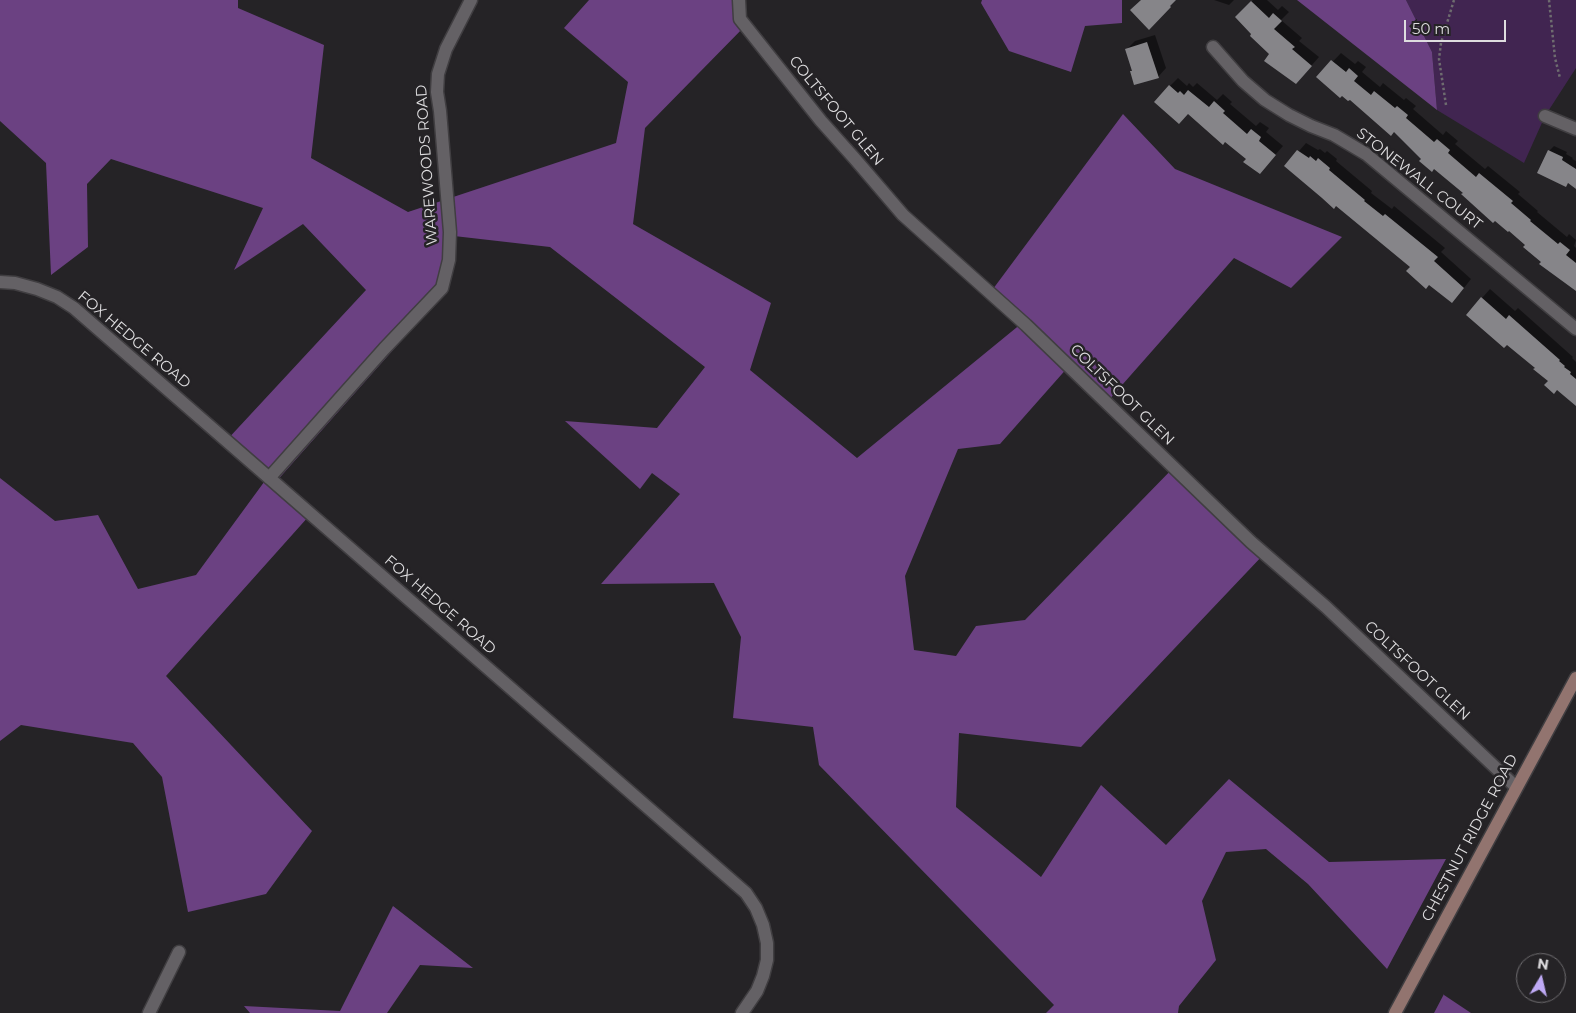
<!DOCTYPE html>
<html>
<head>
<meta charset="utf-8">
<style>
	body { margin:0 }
	#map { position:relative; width:1576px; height:1013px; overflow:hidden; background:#252326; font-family:Montserrat,sans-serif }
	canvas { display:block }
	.north { position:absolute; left:1516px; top:953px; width:50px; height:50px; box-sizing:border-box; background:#252326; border:1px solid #6f6d70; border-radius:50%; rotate:9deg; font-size:14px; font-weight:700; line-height:20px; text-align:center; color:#dedddf }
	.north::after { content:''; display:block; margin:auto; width:18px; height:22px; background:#bea9f4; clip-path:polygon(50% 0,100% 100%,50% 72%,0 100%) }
	.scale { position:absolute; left:1404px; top:20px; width:102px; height:22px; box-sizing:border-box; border:2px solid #dedddf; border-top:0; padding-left:6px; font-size:15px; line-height:18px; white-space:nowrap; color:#dedddf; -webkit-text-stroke:4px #252326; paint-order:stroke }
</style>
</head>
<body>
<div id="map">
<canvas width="1576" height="1013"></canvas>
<div class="north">N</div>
<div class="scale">50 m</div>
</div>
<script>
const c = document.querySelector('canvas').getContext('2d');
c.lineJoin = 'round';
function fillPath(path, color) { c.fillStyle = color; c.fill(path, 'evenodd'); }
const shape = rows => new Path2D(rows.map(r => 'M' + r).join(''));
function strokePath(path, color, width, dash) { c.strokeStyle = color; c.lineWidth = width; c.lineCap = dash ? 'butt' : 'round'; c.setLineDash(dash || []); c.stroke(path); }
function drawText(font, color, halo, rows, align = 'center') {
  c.font = font + ' Montserrat,sans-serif'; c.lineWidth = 5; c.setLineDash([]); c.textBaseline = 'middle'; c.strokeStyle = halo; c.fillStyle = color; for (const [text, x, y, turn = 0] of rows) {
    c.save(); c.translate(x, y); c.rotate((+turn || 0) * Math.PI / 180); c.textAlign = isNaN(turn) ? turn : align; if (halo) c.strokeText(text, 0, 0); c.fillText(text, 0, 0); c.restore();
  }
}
fillPath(shape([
	[1406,0,1576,0,1576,68,1545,116,1524,163,1437,110,1432,52]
]), '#412551');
fillPath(shape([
	[0,0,238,0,238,8,324,45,311,158,408,212,616,143,628,82,564,28,589,0,741,0,747,24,645,128,633,224,771,303,750,370,857,458,1022,323,990,293,1123,114,1175,169,1342,237,1291,288,1234,258,1108,401,1069,366,1000,444,958,449,905,576,914,650,956,656,976,626,1025,620,1177,464,1265,553,1081,747,959,733,956,807,1041,877,1101,785,1166,845,1229,779,1329,862,1446,859,1387,969,1308,884,1266,849,1226,852,1202,901,1216,960,1179,1006,1178,1013,1046,1013,1054,1005,819,765,813,727,733,718,741,637,714,583,601,584,680,494,652,473,640,489,565,421,657,428,705,367,550,247,454,236,433,305,274,484,309,516,166,676,312,831,266,894,188,912,162,777,133,743,21,725,0,741,0,478,55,521,98,515,138,589,196,575,267,478,225,442,366,290,303,224,234,270,263,208,111,159,87,184,88,247,51,275,46,163,0,121],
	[982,0,1122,0,1122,23,1085,26,1071,72,1009,51,981,3],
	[1297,0,1406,0,1432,52,1437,110],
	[393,906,473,968,420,965,387,1013,250,1013,244,1006,340,1011],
	[1444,994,1444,995,1471,1013,1434,1013]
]), '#6b4182');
fillPath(shape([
	[1214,0,1234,0,1229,5],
	[1253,0,1267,0,1278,10,1282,6,1289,12,1281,20,1302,38,1299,41,1319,57,1304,74,1271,54,1237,17],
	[1155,35,1166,68,1158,77,1131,72,1133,70,1127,49,1135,41],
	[1341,53,1355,64,1358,61,1366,67,1362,72,1380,87,1383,83,1404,100,1406,98,1416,106,1413,109,1443,135,1446,131,1458,141,1455,144,1485,169,1488,166,1520,192,1518,194,1538,211,1537,212,1567,237,1569,234,1576,240,1574,246,1576,248,1576,290,1543,261,1527,244,1422,159,1395,131,1318,77],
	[1178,78,1187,86,1189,83,1193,87,1197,83,1217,100,1223,94,1232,102,1230,104,1256,126,1260,122,1269,128,1266,132,1283,146,1260,172,1248,159,1170,86],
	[1306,143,1318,150,1320,149,1325,153,1327,151,1337,159,1336,161,1372,191,1371,193,1392,209,1394,206,1445,248,1441,252,1471,279,1460,293,1412,267,1337,204,1286,166],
	[1554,146,1567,152,1566,154,1573,158,1572,159,1576,161,1576,189,1568,183,1566,185,1549,151],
	[1490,289,1515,311,1518,308,1573,357,1572,358,1576,362,1576,405,1507,343,1467,315]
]), '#0007');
fillPath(shape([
	[1141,0,1176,0,1170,6,1171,7,1149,30,1130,10],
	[1251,1,1269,18,1273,13,1282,21,1274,29,1295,47,1292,49,1312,66,1296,84,1264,61,1269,54,1250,36,1251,34,1235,17],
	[1147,42,1159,78,1134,85,1130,71,1132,71,1125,49],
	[1331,60,1346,72,1349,68,1358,76,1354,81,1371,95,1374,91,1395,108,1397,106,1408,115,1406,118,1434,142,1437,139,1450,150,1448,153,1476,177,1479,173,1513,201,1511,203,1531,220,1530,221,1558,244,1560,242,1570,250,1566,255,1576,263,1576,291,1539,264,1541,262,1523,247,1525,245,1509,231,1508,232,1495,221,1493,223,1461,194,1463,193,1434,169,1432,172,1419,161,1421,159,1394,132,1391,136,1350,100,1348,101,1342,96,1340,98,1316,77],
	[1169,85,1178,93,1180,91,1184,95,1188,90,1209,107,1214,101,1225,111,1223,113,1247,134,1251,129,1261,137,1259,141,1276,155,1260,174,1243,162,1246,159,1225,142,1223,145,1188,114,1179,124,1154,102],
	[1297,150,1309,158,1310,156,1316,161,1318,158,1330,168,1329,170,1365,200,1364,201,1383,216,1385,214,1438,257,1434,261,1464,288,1452,303,1429,285,1426,289,1406,271,1410,267,1336,206,1334,209,1322,198,1284,166],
	[1548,150,1563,157,1562,160,1576,169,1576,189,1568,183,1566,187,1537,173],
	[1481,297,1506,319,1509,315,1560,360,1559,361,1565,366,1564,367,1571,372,1570,374,1576,379,1576,406,1557,390,1554,394,1544,385,1548,381,1533,369,1535,368,1507,345,1504,348,1466,315]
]), '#868589');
const minor = shape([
	[739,0,740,19,821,121,855,159,903,215,1026,325,1251,542,1326,607,1516,787],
	[1213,47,1243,81,1265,100,1289,115,1311,126,1334,135,1366,154,1576,329],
	[1545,116,1576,129],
	[0,282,15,283,37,289,57,297,74,308,746,893,756,908,763,925,767,943,767,960,763,976,757,991,742,1013],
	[269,478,384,349,442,288,449,260,450,232,440,111,437,92,438,74,446,49,471,0],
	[149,1013,179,952]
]);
const secondary = shape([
	[1395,1013,1576,678]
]);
strokePath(minor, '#403e41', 15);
strokePath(secondary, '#403e41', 15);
strokePath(shape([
	[1549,0,1555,58,1560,78],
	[1446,105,1439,59,1441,43,1454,0]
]), '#6e6c6f', 2.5, [2.5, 2.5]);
strokePath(minor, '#646165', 12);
strokePath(secondary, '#92746f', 12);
drawText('15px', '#dedddf', '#252326', [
	["COLTSFOOT GLEN",836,111,50],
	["WAREWOODS ROAD",427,165,-94],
	["STONEWALL COURT",1419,179,38],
	["FOX HEDGE ROAD",134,340,40],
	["COLTSFOOT GLEN",1122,395,44],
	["FOX HEDGE ROAD",440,605,41],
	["COLTSFOOT GLEN",1417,671,43],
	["CHESTNUT RIDGE ROAD",1470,838,-62]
]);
</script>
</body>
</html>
